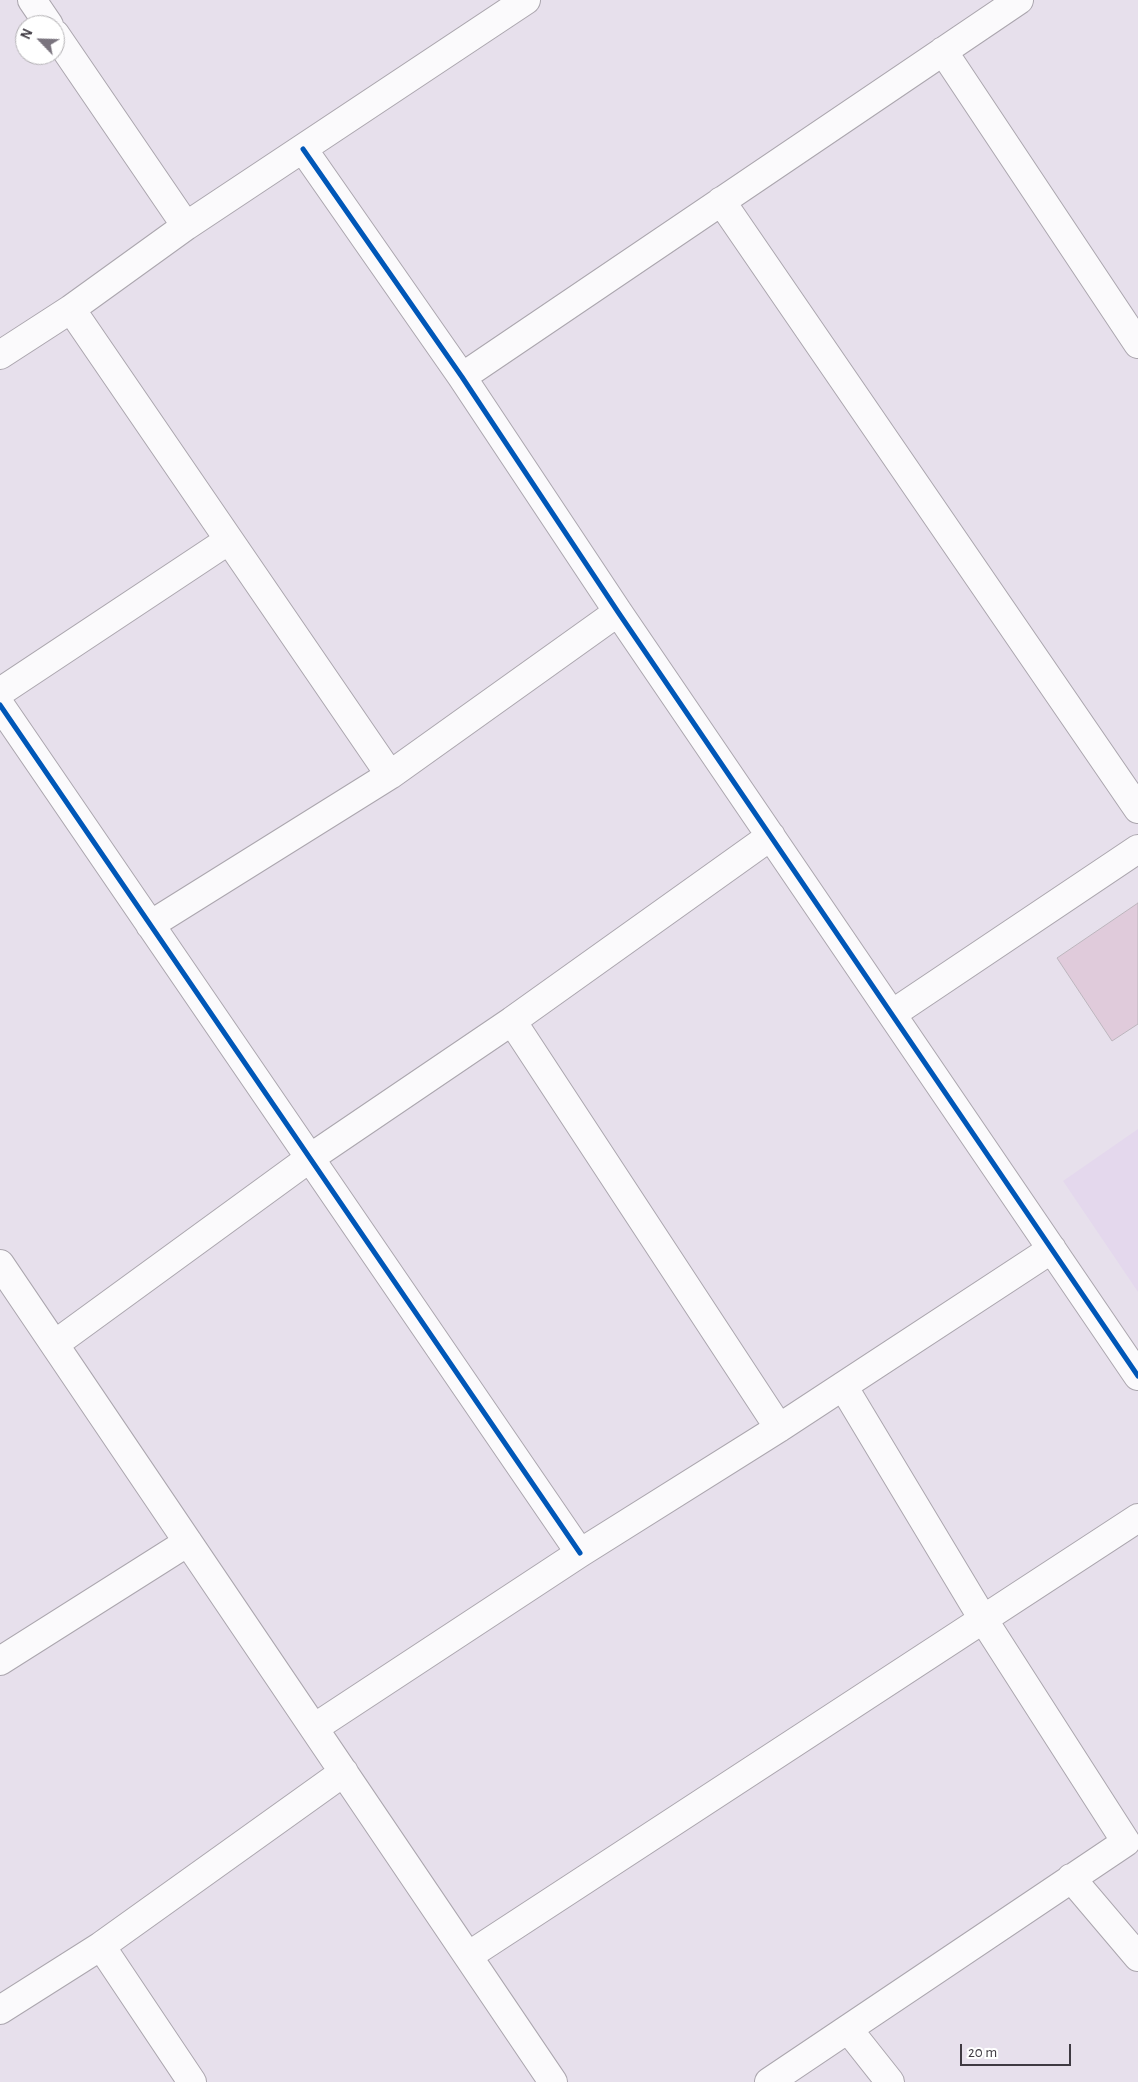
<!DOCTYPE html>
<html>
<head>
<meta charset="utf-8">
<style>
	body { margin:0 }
	#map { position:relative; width:1138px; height:2082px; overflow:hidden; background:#e7e0ec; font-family:"Alegreya Sans",sans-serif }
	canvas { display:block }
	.north { position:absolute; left:15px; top:15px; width:50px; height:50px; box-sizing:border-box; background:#fff; border:1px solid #b2b0b3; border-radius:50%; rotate:294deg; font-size:14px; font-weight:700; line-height:20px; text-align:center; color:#3f3a42 }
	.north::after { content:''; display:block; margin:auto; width:18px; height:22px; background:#7a747e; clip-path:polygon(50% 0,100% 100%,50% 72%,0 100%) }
	.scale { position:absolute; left:960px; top:2044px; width:111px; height:22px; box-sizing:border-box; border:2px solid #3f3a42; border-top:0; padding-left:6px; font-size:15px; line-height:18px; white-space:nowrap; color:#3f3a42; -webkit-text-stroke:4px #fff; paint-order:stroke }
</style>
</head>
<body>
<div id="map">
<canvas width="1138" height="2082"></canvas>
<div class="north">N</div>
<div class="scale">20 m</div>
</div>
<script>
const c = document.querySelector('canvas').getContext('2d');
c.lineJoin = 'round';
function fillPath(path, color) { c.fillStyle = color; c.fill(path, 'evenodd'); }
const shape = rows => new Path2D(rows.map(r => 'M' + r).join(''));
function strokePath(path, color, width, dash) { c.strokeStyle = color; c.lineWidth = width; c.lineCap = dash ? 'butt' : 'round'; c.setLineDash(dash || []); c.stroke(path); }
fillPath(shape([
	[1138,1129,1138,1292,1063,1181]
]), '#e4d8ed');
const building = shape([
	[1138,903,1138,1024,1112,1041,1057,958,1138,903]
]);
fillPath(building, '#e0cbdb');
strokePath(building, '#bcb5bd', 1);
const minor = shape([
	[32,0,49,25],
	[55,34,186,226],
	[943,51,1138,344],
	[303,149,462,377,618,612,1138,1376],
	[721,201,1138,809],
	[71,309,390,775],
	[0,355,71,309,186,226,526,0],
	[462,377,1019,0],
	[0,692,229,540],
	[0,705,580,1553],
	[150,925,390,775,618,612],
	[892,1014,1138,849],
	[512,1021,779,1428],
	[0,1264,553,2082],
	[55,1344,310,1158,512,1021,771,836],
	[0,1661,188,1542],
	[314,1728,580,1553,779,1428,1052,1249],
	[1071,1878,1138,1957],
	[101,1946,192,2082],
	[468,1956,1138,1518],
	[0,2010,101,1946,344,1772],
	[848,2029,890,2082],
	[769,2082,1126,1842,983,1619,843,1386]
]);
strokePath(minor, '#aba6ae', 30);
strokePath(minor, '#fbfafc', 28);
strokePath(shape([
	[303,149,462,377,618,612,1138,1376],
	[0,705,580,1553]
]), '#0057b8', 5);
</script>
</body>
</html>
